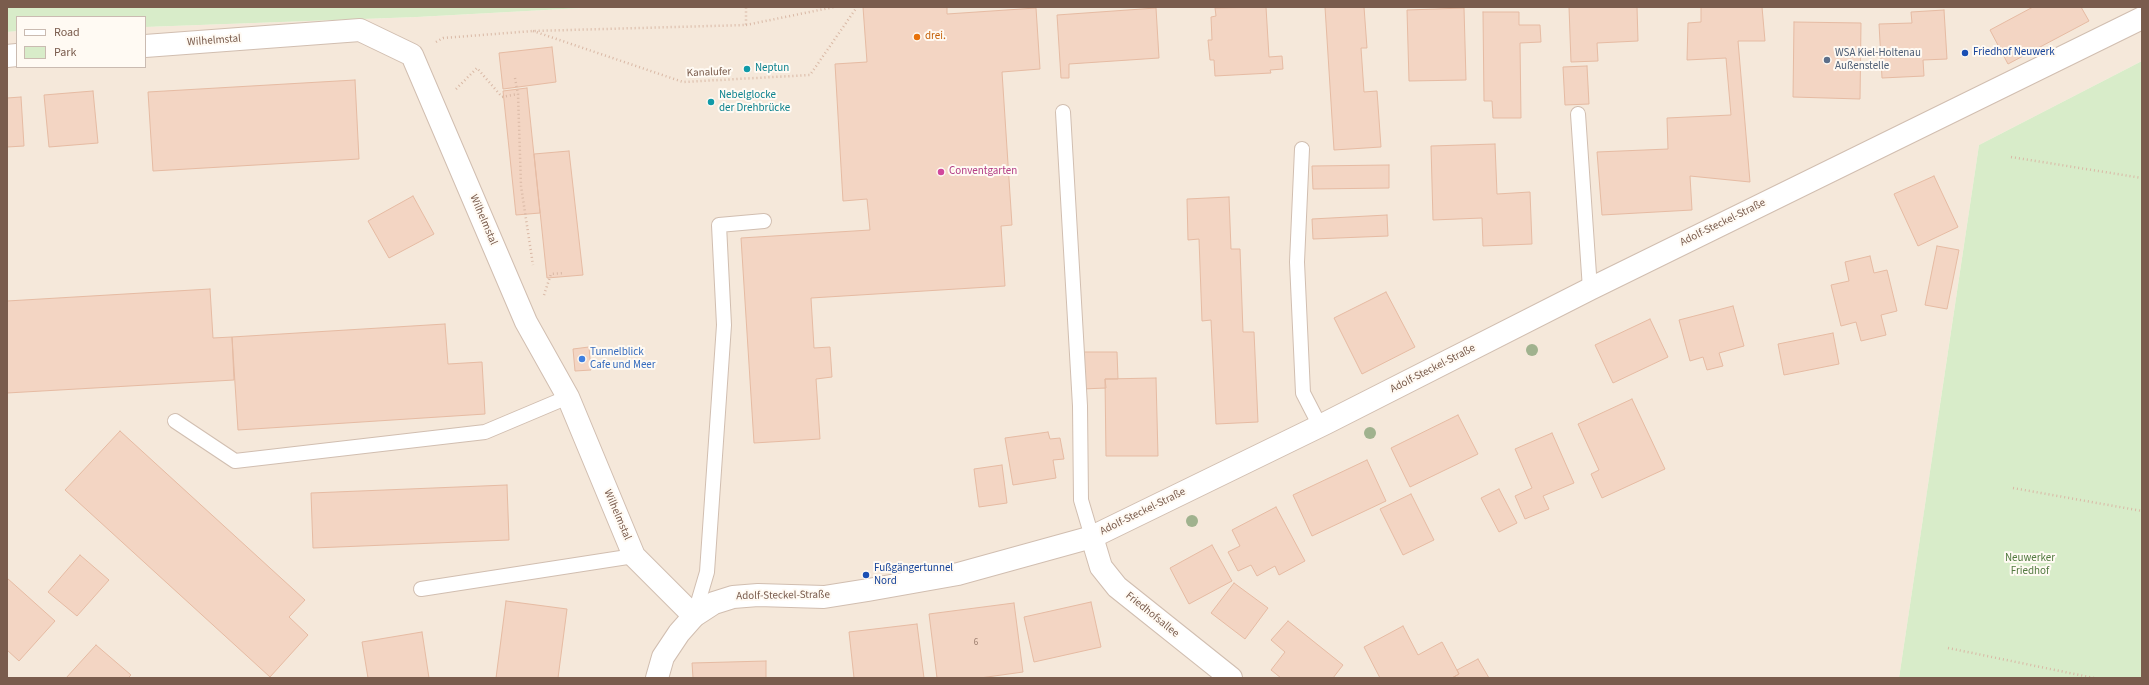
<!DOCTYPE html>
<html>
<head>
<meta charset="utf-8">
<style>
	body { margin:0 }
	#map { position:relative; width:2149px; height:685px; overflow:hidden; background:#fdf6ec; font-family:"Source Sans 3",sans-serif }
	canvas { display:block }
	.frame { position:absolute; inset:0; border:8px solid #7a5c4d; pointer-events:none }
	.legend { position:absolute; left:16px; top:16px; width:130px; height:52px; box-sizing:border-box; background:#fffaf3; border:1px solid #cabbb1; margin:0; padding:5px 7px; list-style:none; font-size:12px; color:#7a5c4d }
	.legend li { display:flex; align-items:center; gap:8px; height:20px }
	.legend b { width:20px; border:1px solid #cabbb1 }
</style>
</head>
<body>
<div id="map">
<canvas width="2149" height="685"></canvas>
<div class="frame"></div>
<ul class="legend">
<li><b style="height:5px;background:#fff"></b>Road</li>
<li><b style="height:11px;background:#d8ecc9"></b>Park</li>
</ul>
</div>
<script>
const c = document.querySelector('canvas').getContext('2d');
c.lineJoin = 'round';
function fillPath(path, color) { c.fillStyle = color; c.fill(path, 'evenodd'); }
const shape = rows => new Path2D(rows.map(r => 'M' + r).join(''));
function strokePath(path, color, width, dash) { c.strokeStyle = color; c.lineWidth = width; c.lineCap = dash ? 'butt' : 'round'; c.setLineDash(dash || []); c.stroke(path); }
function drawText(font, color, halo, rows, align = 'center') {
  c.font = font + ' "Source Sans 3",sans-serif'; c.lineWidth = 4; c.setLineDash([]); c.textBaseline = 'middle'; c.strokeStyle = halo; c.fillStyle = color; for (const [text, x, y, turn = 0] of rows) {
    c.save(); c.translate(x, y); c.rotate((+turn || 0) * Math.PI / 180); c.textAlign = isNaN(turn) ? turn : align; if (halo) c.strokeText(text, 0, 0); c.fillText(text, 0, 0); c.restore();
  }
}
fillPath(shape([
	[600,7,2142,7,2142,61,1979,145,1899,678,7,678,7,32,17,31,17,67,145,67,145,27,417,17]
]), '#f5e8da');
fillPath(shape([
	[7,7,600,7,417,17,145,27,145,17,17,17,17,31,7,32],
	[2142,61,2142,678,1899,678,1979,145]
]), '#d8ecc9');
const building = shape([
	[863,7,947,7,947,14,1036,8,1040,69,1002,72,1012,225,1001,226,1005,286,811,298,814,348,830,347,832,377,816,379,820,439,754,443,741,238,870,230,867,199,843,201,835,64,867,62,863,7],
	[1266,7,1269,57,1282,56,1283,69,1270,70,1271,73,1215,76,1214,60,1210,60,1208,40,1212,40,1211,17,1216,16,1215,8,1266,7],
	[1325,7,1364,7,1367,48,1361,48,1364,92,1377,91,1381,147,1334,150,1325,7],
	[1569,7,1637,7,1638,41,1597,43,1598,61,1571,62,1569,7],
	[1701,7,1762,7,1765,41,1738,41,1750,182,1690,176,1692,210,1602,215,1597,152,1668,149,1667,118,1731,115,1726,58,1687,60,1688,23,1701,22,1701,7],
	[2033,7,2081,7,2089,21,2008,64,1990,30,2033,7],
	[1156,8,1159,58,1069,64,1069,78,1061,78,1057,15,1156,8],
	[1464,8,1466,80,1409,81,1407,10,1464,8],
	[1944,10,1947,59,1923,60,1924,76,1882,78,1879,24,1912,23,1911,12,1944,10],
	[1483,12,1519,12,1519,25,1540,25,1541,42,1520,43,1521,118,1493,118,1492,101,1484,101,1483,12],
	[1794,22,1861,23,1860,99,1793,97,1794,22],
	[552,47,556,82,503,89,499,53,552,47],
	[1587,66,1589,104,1565,105,1563,67,1587,66],
	[355,80,359,159,153,171,148,92,355,80],
	[527,88,540,213,516,215,503,91,527,88],
	[93,91,98,143,49,147,44,95,93,91],
	[21,97,24,146,7,147,7,98,21,97],
	[1495,144,1497,194,1530,192,1532,244,1483,246,1482,218,1433,220,1431,146,1495,144],
	[569,151,583,275,547,278,534,154,569,151],
	[1389,165,1389,188,1313,189,1312,166,1389,165],
	[1934,176,1958,227,1918,246,1894,194,1934,176],
	[413,196,434,234,389,258,368,221,413,196],
	[1229,197,1231,249,1240,249,1243,332,1254,332,1258,422,1216,424,1211,320,1202,321,1199,239,1188,240,1187,199,1229,197],
	[1387,215,1388,236,1313,239,1312,219,1387,215],
	[1937,246,1959,250,1947,309,1925,305,1937,246],
	[1870,256,1874,273,1887,270,1897,311,1881,315,1886,335,1861,341,1856,322,1841,326,1831,285,1849,281,1845,262,1870,256],
	[210,289,213,338,232,337,234,380,7,393,7,301,210,289],
	[1386,292,1415,347,1362,374,1334,318,1386,292],
	[1733,306,1744,346,1719,353,1723,366,1707,370,1703,357,1690,361,1679,320,1733,306],
	[1650,319,1668,357,1613,383,1595,345,1650,319],
	[445,324,448,364,482,362,485,414,238,430,232,337,445,324],
	[1833,333,1839,364,1784,375,1778,344,1833,333],
	[589,347,591,370,575,371,573,349,589,347],
	[1081,352,1117,352,1118,379,1105,379,1106,388,1082,389,1081,352],
	[1156,378,1158,456,1106,456,1105,379,1156,378],
	[1632,399,1665,469,1602,498,1591,474,1599,470,1578,424,1632,399],
	[1458,415,1478,454,1410,487,1391,448,1458,415],
	[120,431,305,600,289,617,308,635,270,677,65,490,120,431],
	[1048,432,1050,439,1060,438,1064,459,1053,460,1056,478,1013,485,1005,438,1048,432],
	[1552,433,1574,483,1543,496,1549,509,1525,519,1515,496,1532,488,1515,449,1552,433],
	[1367,460,1386,501,1312,536,1293,495,1367,460],
	[1002,465,1007,503,979,507,974,469,1002,465],
	[507,485,509,540,313,548,311,493,507,485],
	[1499,489,1517,523,1499,532,1481,498,1499,489],
	[1411,494,1434,540,1403,555,1380,509,1411,494],
	[1276,507,1305,561,1279,575,1275,566,1257,576,1251,565,1238,571,1228,552,1240,546,1232,530,1276,507],
	[1212,545,1232,581,1189,604,1170,568,1212,545],
	[80,555,109,580,77,616,48,592,80,555],
	[7,578,55,621,19,661,7,650,7,578],
	[1234,583,1268,608,1245,639,1211,613,1234,583],
	[506,601,567,609,558,678,496,678,506,601],
	[1091,602,1101,647,1034,662,1024,617,1091,602],
	[1014,603,1023,672,980,678,937,678,929,614,1014,603],
	[1288,621,1343,665,1333,678,1281,678,1271,670,1285,652,1271,640,1288,621],
	[917,624,924,678,854,678,849,632,917,624],
	[1403,626,1418,655,1442,642,1459,674,1452,678,1380,678,1364,647,1403,626],
	[422,632,429,678,368,678,362,642,422,632],
	[96,645,131,675,128,678,66,678,96,645],
	[1478,659,1489,678,1452,678,1459,674,1457,670,1478,659],
	[766,661,766,678,693,678,692,663,766,661]
]);
fillPath(building, '#f3d5c3');
strokePath(building, '#e6bba3', 1);
const service = shape([
	[1063,112,1080,406,1081,500,1092,537],
	[1578,114,1590,289],
	[1302,149,1297,262,1303,393,1320,426],
	[175,421,235,461,485,432,568,397],
	[421,589,634,556],
	[694,616,707,572,724,325,719,225,764,221]
]);
const minor = shape([
	[145,46,360,30,412,55,526,322,568,397,634,556,694,616],
	[7,56,17,55],
	[1092,537,1101,567,1117,587,1231,678]
]);
const tertiary = shape([
	[657,678,663,657,679,633,694,616,714,603,733,597,758,595,824,597,868,590,958,574,1092,537,1326,423,1590,289,2142,18]
]);
strokePath(service, '#d1beb0', 16);
strokePath(minor, '#d1beb0', 24);
strokePath(tertiary, '#d1beb0', 24);
strokePath(shape([
	[746,25,834,7],
	[533,31,683,82,810,75,857,7],
	[436,42,443,38,533,31,746,25,746,7],
	[515,78,518,94,521,186,533,265],
	[456,89,477,68,502,97,518,94],
	[2011,157,2142,178],
	[544,295,551,274,564,273],
	[2013,488,2142,511],
	[1948,648,2094,678]
]), '#d9b8a5', 2.5, [1, 3]);
strokePath(service, '#fff', 14);
strokePath(minor, '#fff', 22);
strokePath(tertiary, '#fff', 22);
c.fillStyle = '#a0b28e';
for (const [x, y] of [
	[1532,350],
	[1370,433],
	[1192,521]
]) { c.beginPath(); c.arc(x, y, 6, 0, 2 * Math.PI); c.fill(); }
for (const [x, y, r, color] of [
	[917,37,4,"#e8710a"],
	[1965,53,4,"#1a4fb4"],
	[1827,60,4,"#5c6f8a"],
	[747,69,4,"#0f9aa8"],
	[711,102,4,"#0f9aa8"],
	[941,172,4,"#d1479c"],
	[582,359,4,"#3f7fe0"],
	[866,575,4,"#1a4fb4"]
]) { const dot = new Path2D(); dot.arc(x, y, r, 0, 2 * Math.PI); c.fillStyle = color; c.fill(dot); strokePath(dot, '#fffaf3', 1.5); }
drawText('9px', '#987a6a', null, [
	["6",976,643]
]);
drawText('11px', '#c56008', '#fffaf3', [
	["drei.",925,37]
], 'left');
drawText('11px', '#7a5c4d', '#fffaf3', [
	["Wilhelmstal",214,41,-4],
	["Kanalufer",709,73,-2],
	["Wilhelmstal",483,220,67],
	["Adolf-Steckel-Straße",1723,223,-26],
	["Adolf-Steckel-Straße",1433,369,-27],
	["Adolf-Steckel-Straße",1143,512,-26],
	["Wilhelmstal",617,515,67],
	["Adolf-Steckel-Straße",783,596,-1],
	["Friedhofsallee",1152,615,39]
]);
drawText('11px', '#164399', '#fffaf3', [
	["Friedhof Neuwerk",1973,53],
	["Fußgängertunnel",874,569],
	["Nord",874,582]
], 'left');
drawText('11px', '#4e5e75', '#fffaf3', [
	["WSA Kiel-Holtenau",1835,54],
	["Außenstelle",1835,67]
], 'left');
drawText('11px', '#0d838f', '#fffaf3', [
	["Neptun",755,69],
	["Nebelglocke",719,96],
	["der Drehbrücke",719,109]
], 'left');
drawText('11px', '#b23c85', '#fffaf3', [
	["Conventgarten",949,172]
], 'left');
drawText('11px', '#366cbe', '#fffaf3', [
	["Tunnelblick",590,353],
	["Cafe und Meer",590,366]
], 'left');
drawText('11px', '#537a41', '#fffaf3', [
	["Neuwerker",2030,559],
	["Friedhof",2030,572]
]);
</script>
</body>
</html>
